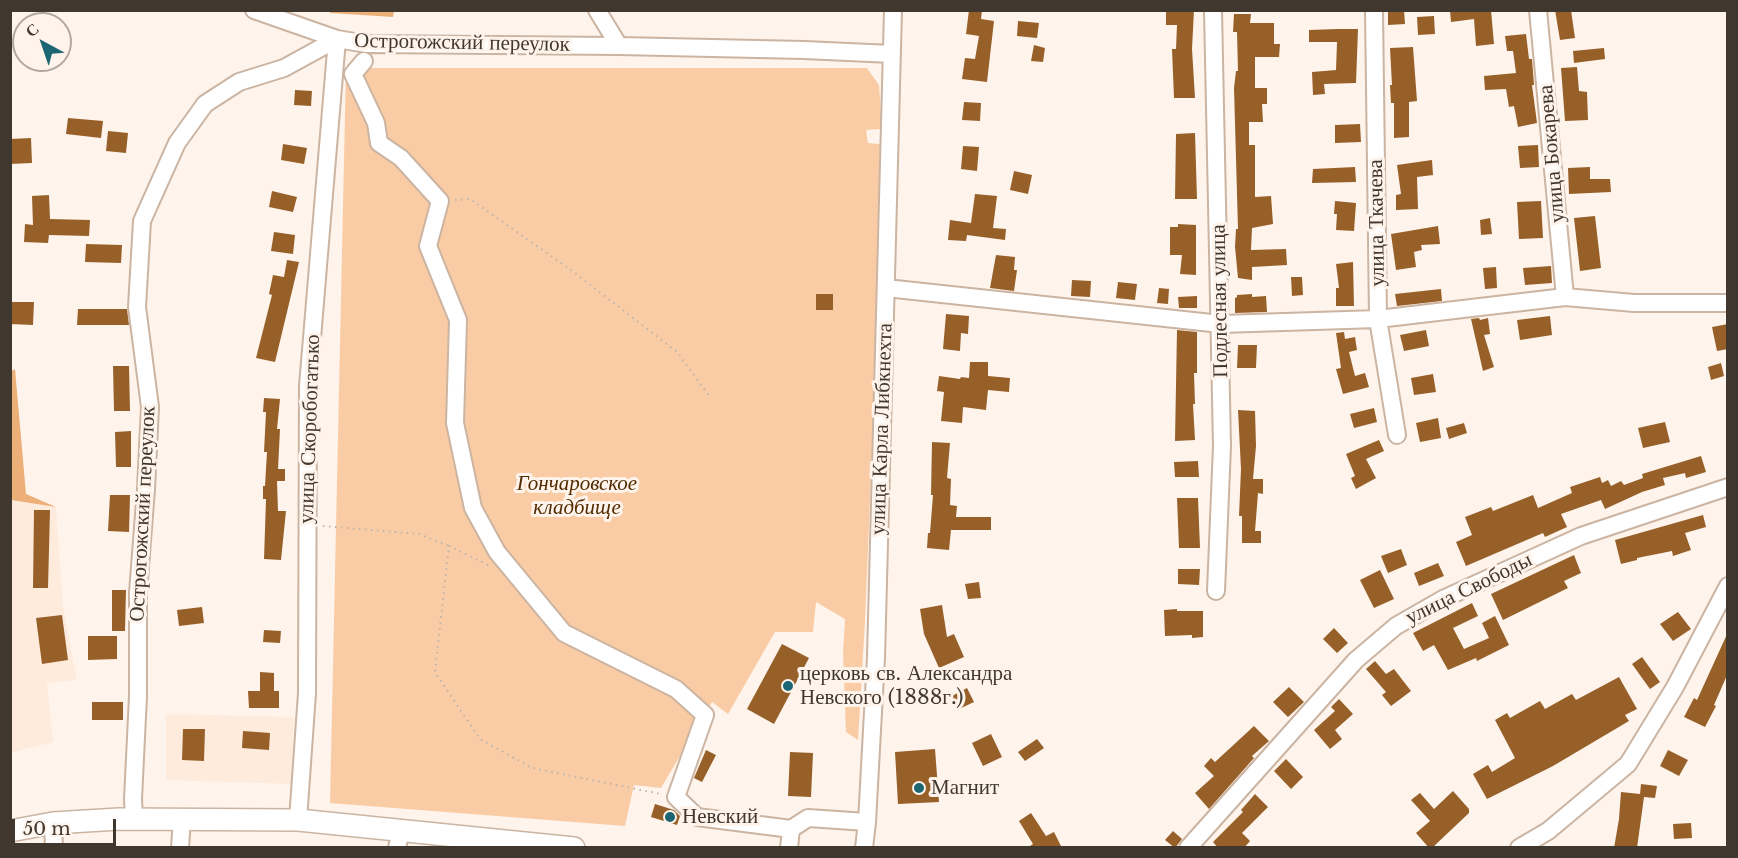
<!DOCTYPE html>
<html>
<head>
<meta charset="utf-8">
<style>
	body { margin:0 }
	#map { position:relative; width:1738px; height:858px; overflow:hidden; background:#fef4ec; font-family:"Libre Baskerville",serif }
	canvas { display:block }
	.frame { position:absolute; inset:0; border:12px solid #40372f; pointer-events:none }
	.north { position:absolute; left:12px; top:12px; width:60px; height:60px; box-sizing:border-box; background:#fef4ec; border:2px solid #b2a8a0; border-radius:50%; rotate:320deg; font-size:16px; font-weight:700; line-height:24px; text-align:center; color:#40372f }
	.north::after { content:''; display:block; margin:auto; width:21px; height:27px; background:#1c6572; clip-path:polygon(50% 0,100% 100%,50% 72%,0 100%) }
	.scale { position:absolute; left:12px; top:819px; width:104px; height:27px; box-sizing:border-box; border:3px solid #40372f; border-top:0; padding-left:8px; font-size:18px; line-height:21px; white-space:nowrap; color:#40372f; -webkit-text-stroke:4px #fef4ec; paint-order:stroke }
</style>
</head>
<body>
<div id="map">
<canvas width="1738" height="858"></canvas>
<div class="frame"></div>
<div class="north">С</div>
<div class="scale">50 m</div>
</div>
<script>
const c = document.querySelector('canvas').getContext('2d');
c.lineJoin = 'round';
function fillPath(path, color) { c.fillStyle = color; c.fill(path, 'evenodd'); }
const shape = rows => new Path2D(rows.map(r => 'M' + r).join(''));
function strokePath(path, color, width, dash) { c.strokeStyle = color; c.lineWidth = width; c.lineCap = dash ? 'butt' : 'round'; c.setLineDash(dash || []); c.stroke(path); }
function drawText(font, color, halo, rows, align = 'center') {
  c.font = font + ' "Libre Baskerville",serif'; c.lineWidth = 6; c.setLineDash([]); c.textBaseline = 'middle'; c.strokeStyle = halo; c.fillStyle = color; for (const [text, x, y, turn = 0] of rows) {
    c.save(); c.translate(x, y); c.rotate((+turn || 0) * Math.PI / 180); c.textAlign = isNaN(turn) ? turn : align; if (halo) c.strokeText(text, 0, 0); c.fillText(text, 0, 0); c.restore();
  }
}
fillPath(shape([
	[10,500,56,507,63,606,77,680,47,683,53,742,11,753],
	[166,714,294,717,291,784,166,780]
]), '#feebdc');
fillPath(shape([
	[346,68,867,68,879,85,881,113,880,129,866,130,868,143,880,144,877,326,865,622,858,740,846,732,843,653,845,619,816,602,813,632,775,632,728,714,712,702,661,788,634,785,625,826,330,803]
]), '#facca5');
fillPath(shape([
	[330,11,330,10,394,11,393,17,330,13],
	[15,369,26,494,56,507,11,500,10,372]
]), '#ecaf78');
fillPath(shape([
	[969,10,982,10,981,19,994,21,987,82,962,79,965,58,975,59,979,36,966,34],
	[1194,10,1192,49,1195,98,1174,98,1172,49,1176,49,1177,25,1166,25,1166,11],
	[1404,10,1405,24,1388,25,1388,11],
	[1450,10,1491,10,1494,44,1476,46,1474,19,1451,22],
	[1555,10,1571,10,1575,38,1560,40],
	[1234,14,1251,14,1250,23,1274,23,1274,44,1280,44,1279,57,1255,57,1255,88,1267,88,1267,104,1262,104,1263,122,1249,122,1249,145,1255,145,1255,197,1271,196,1273,224,1252,228,1251,250,1286,249,1287,265,1252,267,1252,280,1238,278,1235,247,1236,229,1238,229,1234,88,1236,71,1238,71,1237,32,1233,32],
	[1434,16,1435,34,1418,35,1417,17],
	[1018,21,1039,23,1037,38,1017,36],
	[1338,29,1358,29,1356,83,1324,84,1325,94,1313,95,1312,72,1336,70,1337,42,1309,42,1309,30],
	[1526,34,1529,59,1532,59,1534,85,1532,85,1537,123,1518,127,1514,106,1509,107,1506,89,1485,90,1484,76,1516,73,1513,51,1507,51,1505,36],
	[1034,45,1045,48,1043,62,1031,61],
	[1413,47,1417,101,1409,102,1409,137,1394,138,1394,103,1391,103,1390,85,1392,85,1390,48],
	[1604,48,1605,59,1574,63,1573,51],
	[1577,67,1579,91,1587,92,1588,120,1565,121,1561,68],
	[295,90,312,91,311,106,294,105],
	[964,102,981,103,980,121,962,120],
	[68,118,103,121,101,138,66,134],
	[1360,124,1361,142,1335,143,1335,125],
	[108,131,128,133,126,153,106,151],
	[1195,133,1197,199,1175,199,1176,134],
	[31,138,32,163,10,164,10,139],
	[283,144,307,148,304,164,281,160],
	[1538,145,1539,167,1520,168,1518,146],
	[963,146,979,147,977,171,961,169],
	[1432,160,1433,175,1417,177,1418,209,1396,210,1396,195,1401,194,1397,165],
	[1355,167,1356,182,1312,183,1313,169],
	[1590,167,1590,179,1610,179,1611,192,1569,194,1568,168],
	[1014,171,1032,175,1028,194,1010,190],
	[272,191,297,197,293,212,269,207],
	[975,194,997,196,993,228,1006,229,1005,240,967,235,966,241,948,240,950,220,971,223],
	[49,195,50,219,90,220,89,236,49,235,48,243,24,242,25,224,33,225,32,196],
	[1335,201,1356,203,1354,231,1336,230,1337,214,1334,214],
	[1541,201,1543,238,1519,239,1517,202],
	[1595,216,1601,268,1580,271,1574,218],
	[1490,218,1492,234,1481,235,1480,220],
	[1178,224,1196,225,1196,275,1180,274,1182,255,1170,255,1170,227,1178,227],
	[1438,226,1440,244,1421,245,1422,250,1414,252,1416,267,1396,270,1391,234],
	[274,232,295,235,293,254,271,251],
	[86,244,122,245,121,263,85,262],
	[996,255,1015,257,1014,270,1017,270,1014,291,990,288],
	[287,260,299,262,275,362,256,358,272,295,269,294,273,275,284,277],
	[1353,262,1354,306,1336,306,1336,288,1339,288,1336,264],
	[1551,266,1552,283,1525,285,1523,268],
	[1496,267,1497,288,1485,289,1483,268],
	[1291,277,1302,277,1303,295,1292,296],
	[1072,280,1091,281,1090,297,1071,296],
	[1118,282,1137,284,1135,300,1116,298],
	[1159,288,1169,289,1168,304,1157,303],
	[1441,289,1442,301,1397,306,1395,294],
	[816,294,833,294,833,310,816,310],
	[1252,294,1252,297,1266,296,1267,312,1235,313,1235,298,1237,297,1237,295],
	[1197,296,1197,308,1179,308,1178,297],
	[10,302,34,302,33,325,10,324],
	[78,309,127,309,129,325,77,325],
	[946,314,969,316,968,334,961,333,960,351,943,349],
	[1550,316,1552,335,1520,340,1517,320],
	[1479,318,1480,320,1488,318,1490,334,1484,335,1494,367,1483,371,1471,319],
	[1728,324,1728,349,1717,351,1712,327],
	[1177,330,1197,332,1197,373,1194,373,1195,404,1193,404,1195,440,1175,441],
	[1426,330,1429,346,1404,351,1400,335],
	[1344,332,1345,339,1355,337,1357,350,1349,352,1355,376,1365,373,1369,387,1343,394,1336,369,1341,368,1336,333],
	[1238,345,1257,345,1256,368,1237,368],
	[970,362,988,362,988,376,1010,378,1009,392,988,390,986,410,963,407,962,423,941,421,944,392,937,391,939,376,960,379,961,377,969,378],
	[1721,363,1724,376,1711,380,1708,367],
	[113,366,129,366,130,411,114,411],
	[1433,374,1436,392,1414,395,1411,378],
	[264,398,280,399,277,429,280,429,278,469,285,469,285,481,277,481,278,511,286,511,281,560,264,559,266,499,263,499,263,486,265,486,267,452,264,452,266,412,263,412],
	[1374,408,1377,422,1354,428,1350,414],
	[1238,410,1255,411,1256,446,1253,479,1263,479,1263,494,1258,493,1255,531,1261,531,1261,543,1242,543,1242,516,1239,516,1241,469],
	[1438,418,1441,438,1420,442,1416,423],
	[1665,422,1670,442,1643,448,1638,428],
	[1464,423,1467,433,1449,439,1446,428],
	[131,431,131,467,116,467,115,432],
	[1379,440,1384,451,1366,459,1376,478,1356,489,1351,478,1355,476,1346,454],
	[932,442,950,443,947,478,951,479,950,505,957,506,956,517,991,517,991,530,951,530,949,550,927,548,928,533,930,533,933,495,931,495],
	[1701,456,1706,472,1686,478,1685,473,1663,478,1665,485,1642,492,1605,509,1601,500,1561,514,1567,527,1545,537,1543,533,1466,566,1456,542,1472,535,1465,517,1491,507,1493,511,1533,495,1538,508,1572,493,1570,487,1600,477,1602,483,1608,480,1611,486,1621,481,1624,485,1643,478,1642,474],
	[1198,461,1199,477,1175,477,1174,462],
	[110,495,130,495,129,532,108,531],
	[1177,498,1198,498,1200,548,1179,548],
	[34,510,50,510,48,588,33,588],
	[1703,515,1706,527,1685,533,1691,550,1673,556,1672,551,1637,558,1637,560,1621,564,1615,540],
	[1401,549,1407,565,1388,573,1381,556],
	[1574,555,1581,573,1564,581,1568,588,1503,620,1491,594],
	[1438,563,1444,576,1419,586,1414,573],
	[1178,569,1200,569,1199,585,1178,584],
	[1380,570,1394,599,1374,608,1360,580],
	[979,582,981,598,968,599,965,584],
	[112,590,126,590,125,631,112,631],
	[1472,603,1478,616,1453,628,1464,649,1489,638,1482,623,1495,616,1509,645,1477,661,1476,658,1448,670,1434,645,1423,651,1413,633],
	[942,605,947,637,954,634,964,657,939,668,924,634,920,609],
	[202,607,204,623,179,626,177,610],
	[1177,609,1177,611,1203,611,1203,637,1192,638,1192,635,1165,636,1164,610],
	[1678,612,1691,629,1673,641,1660,624],
	[62,615,68,660,42,664,36,618],
	[1334,628,1348,643,1337,653,1323,639],
	[264,630,281,631,280,643,263,642],
	[1728,632,1728,673,1714,705,1716,706,1705,727,1684,717,1694,698,1697,700],
	[88,636,117,636,117,659,88,660],
	[782,644,809,658,774,724,747,709],
	[1642,657,1660,682,1650,689,1632,664],
	[1375,661,1386,674,1394,669,1411,691,1391,706,1382,695,1386,692,1366,669],
	[260,672,274,673,274,691,279,691,279,708,249,708,248,691,260,691],
	[1619,677,1637,709,1625,715,1629,721,1553,766,1487,799,1473,774,1488,765,1492,772,1515,758,1495,720,1507,713,1510,718,1540,701,1545,709,1572,694,1576,700],
	[1289,687,1304,702,1288,717,1273,702],
	[967,688,974,702,957,710,950,697],
	[1339,699,1353,714,1335,730,1342,739,1330,749,1314,730,1335,711,1331,707],
	[92,702,123,702,123,720,92,720],
	[1254,726,1269,741,1252,756,1254,758,1209,809,1195,793,1214,776,1204,766,1211,758,1215,762],
	[183,729,205,729,204,761,182,760],
	[243,731,270,733,269,750,242,748],
	[991,734,1002,757,983,766,972,743],
	[1037,739,1044,748,1025,761,1018,752],
	[935,749,939,802,898,804,895,752],
	[706,750,716,755,702,782,694,778],
	[1668,750,1688,760,1679,776,1660,766],
	[790,752,813,753,811,797,788,796],
	[1286,759,1303,777,1291,789,1274,771],
	[1641,784,1657,786,1655,798,1644,797,1637,848,1614,848,1619,819,1621,792,1640,794],
	[1453,791,1469,809,1469,813,1432,848,1429,848,1416,833,1430,821,1411,800,1420,793,1434,809],
	[1255,794,1268,807,1242,833,1250,841,1244,848,1218,848,1213,842,1243,812,1241,810],
	[655,804,674,810,680,816,677,825,651,817],
	[1031,813,1046,836,1054,832,1062,848,1027,848,1033,844,1019,821],
	[1691,823,1692,838,1674,839,1673,824],
	[1173,831,1182,839,1175,848,1165,840]
]), '#976029');
const minor = shape([
	[254,10,337,39,308,386,307,693,298,820],
	[597,10,619,46],
	[1213,10,1222,446,1216,591],
	[1374,10,1378,319,1397,435],
	[1538,10,1565,297],
	[364,61,353,74,376,123,379,143,401,158,440,201,428,246,458,320,455,423,473,508,497,552,564,633,676,689,705,715,676,797,697,817,791,829,808,818,867,822],
	[886,288,1221,324,1378,319,1565,297,1634,303,1728,303],
	[134,818,133,799,138,696,138,593,146,489,150,407,137,307,142,221,177,143,205,104,239,82,284,68,337,39,367,44,619,46,804,50,892,54],
	[53,823,54,848],
	[180,848,182,818],
	[397,848,401,830],
	[789,848,791,829],
	[864,848,867,822,876,657,893,10],
	[1188,848,1356,660,1396,626,1445,598,1581,536,1728,487],
	[1519,848,1548,831,1628,764,1675,687,1728,586]
]);
const major = shape([
	[10,831,53,823,119,819,298,820,574,848]
]);
strokePath(minor, '#cbb4a1', 20);
strokePath(major, '#cbb4a1', 24);
strokePath(shape([
	[455,200,470,199,571,270,677,352,710,397],
	[323,526,419,534,449,546],
	[488,565,449,546,435,672,480,739,532,768,661,794]
]), '#bdb3ab', 2, [1.5, 4.5]);
strokePath(minor, '#fff', 16);
strokePath(major, '#fff', 21);
for (const [x, y, r, color] of [
	[788,686,6,"#1c6572"],
	[919,788,6,"#1c6572"],
	[670,817,6,"#1c6572"]
]) { const dot = new Path2D(); dot.arc(x, y, r, 0, 2 * Math.PI); c.fillStyle = color; c.fill(dot); strokePath(dot, '#fef4ec', 2); }
drawText('21px', '#40372f', '#fef4ec', [
	["Острогожский переулок",462,43,1],
	["улица Бокарева",1552,154,-95],
	["улица Ткачева",1377,223,-91],
	["Подлесная улица",1220,301,-91],
	["улица Скоробогатько",310,429,-88],
	["улица Карла Либкнехта",882,429,-88],
	["Острогожский переулок",143,514,-87],
	["улица Свободы",1469,589,-26]
]);
drawText('italic 21px', '#522c00', '#fef4ec', [
	["Гончаровское",577,484],
	["кладбище",577,508]
]);
drawText('21px', '#40372f', '#fef4ec', [
	["церковь св. Александра",800,674],
	["Невского (1888г.)",800,698],
	["Магнит",931,788],
	["Невский",682,817]
], 'left');
</script>
</body>
</html>
